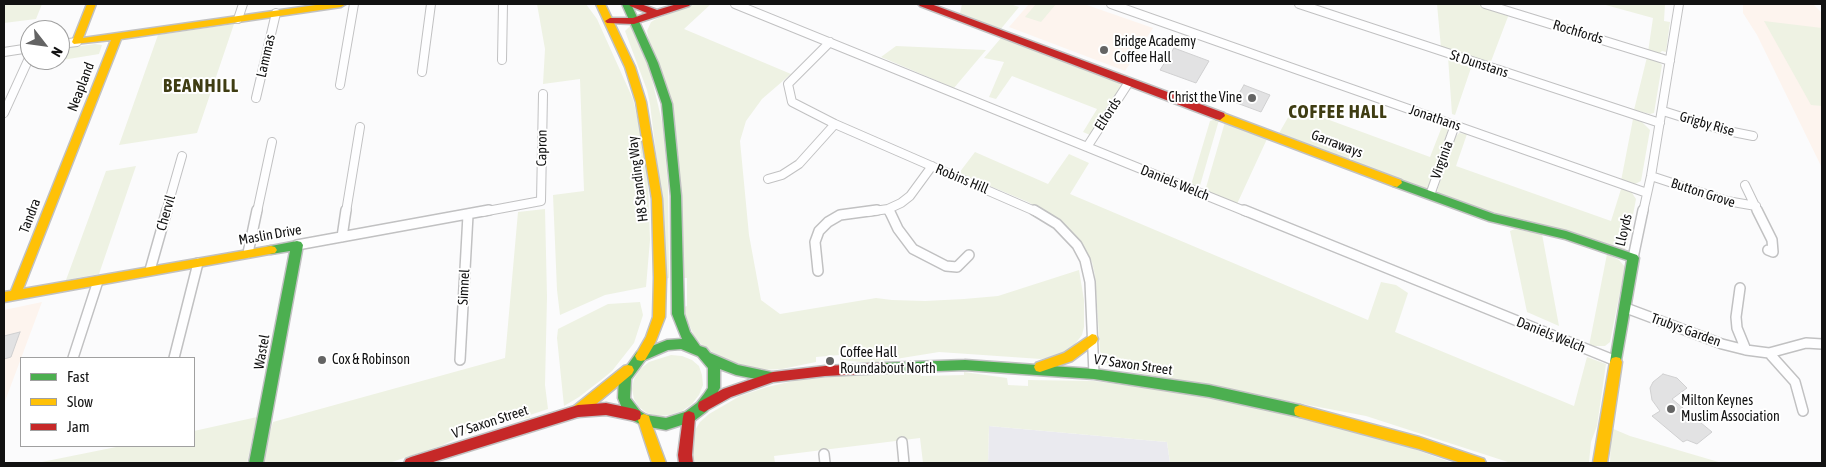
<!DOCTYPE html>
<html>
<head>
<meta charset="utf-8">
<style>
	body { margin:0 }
	#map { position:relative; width:1826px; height:467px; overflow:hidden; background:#fbfbfc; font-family:"Asap Condensed",sans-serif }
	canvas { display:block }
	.frame { position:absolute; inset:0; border:5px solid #121212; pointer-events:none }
	.legend { position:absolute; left:20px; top:357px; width:175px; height:90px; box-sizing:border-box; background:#fff; border:1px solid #a0a0a0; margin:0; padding:6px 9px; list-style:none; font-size:15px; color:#121212 }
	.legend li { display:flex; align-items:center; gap:10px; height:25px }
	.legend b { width:25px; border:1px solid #a0a0a0 }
	.north { position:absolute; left:20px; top:20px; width:50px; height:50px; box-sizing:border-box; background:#fff; border:1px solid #a0a0a0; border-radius:50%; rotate:120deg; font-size:14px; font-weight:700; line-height:20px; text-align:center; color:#121212 }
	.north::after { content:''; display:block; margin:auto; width:18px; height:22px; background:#646464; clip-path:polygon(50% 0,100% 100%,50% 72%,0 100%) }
</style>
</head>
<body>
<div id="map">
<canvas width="1826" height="467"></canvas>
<div class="frame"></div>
<ul class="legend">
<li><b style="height:6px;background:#4caf50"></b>Fast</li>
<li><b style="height:6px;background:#ffc107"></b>Slow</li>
<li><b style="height:6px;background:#c62828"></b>Jam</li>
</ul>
<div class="north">N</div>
</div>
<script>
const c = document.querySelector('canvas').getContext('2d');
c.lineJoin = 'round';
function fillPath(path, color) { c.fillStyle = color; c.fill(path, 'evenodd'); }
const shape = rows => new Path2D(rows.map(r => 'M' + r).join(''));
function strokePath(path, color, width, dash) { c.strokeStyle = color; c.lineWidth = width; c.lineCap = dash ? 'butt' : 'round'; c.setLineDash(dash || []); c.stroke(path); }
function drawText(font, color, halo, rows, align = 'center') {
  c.font = font + ' "Asap Condensed",sans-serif'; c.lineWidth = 4; c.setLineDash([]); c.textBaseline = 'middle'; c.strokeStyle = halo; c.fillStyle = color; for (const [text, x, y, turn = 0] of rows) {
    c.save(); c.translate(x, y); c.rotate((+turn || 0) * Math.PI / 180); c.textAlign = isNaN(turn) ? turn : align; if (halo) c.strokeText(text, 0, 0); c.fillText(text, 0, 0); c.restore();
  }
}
fillPath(shape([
	[989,426,1167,442,1170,463,988,463]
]), '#eaeaef');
fillPath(shape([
	[1029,4,1084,4,1153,28,1125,71,1009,27],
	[1743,4,1813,4,1822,13,1822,168,1757,35,1743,13],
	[42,302,4,404,4,310]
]), '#fdf4ee');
fillPath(shape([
	[4,4,42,4,36,19,4,23],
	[537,4,586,4,597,19,633,99,643,143,648,183,650,240,646,287,605,295,560,315,557,290,553,195,584,191,580,79,543,84,545,49],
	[691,4,711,4,684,29,791,74,762,99,746,121,740,141,749,235,761,300,780,314,876,298,892,300,925,301,964,299,998,296,1079,270,1084,300,1084,327,1082,335,1072,348,1063,355,1041,359,939,352,871,363,840,360,840,355,816,357,816,362,782,369,759,370,738,365,725,359,705,348,695,338,682,308,687,306,687,278,682,278,681,196,647,31,651,22,656,19],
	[962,4,1010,4,1019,7,1000,30,962,16,960,13],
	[1036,4,1056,4,1041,22,1025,17],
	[1437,4,1475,4,1509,14,1490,64,1441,48],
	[1602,4,1665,4,1664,21,1670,22,1666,52,1662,51,1659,54,1648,52,1653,18],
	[1764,21,1822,28,1822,106,1811,105],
	[234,24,197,133,119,145,158,35],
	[631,25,650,71,663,126,668,185,669,278,663,279,660,187,650,104,647,90,625,31],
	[1001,38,1118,82,1121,86,1090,135,1083,132,1097,109,1012,76,996,99,989,97,1004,62,984,58],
	[95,44,102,45,99,54,32,65,34,60,60,60,60,49],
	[896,46,986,50,954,88,881,57],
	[1448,57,1472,65,1455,115,1452,114],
	[1647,57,1657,60,1662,65,1654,113,1650,114,1634,110],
	[1294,107,1430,157,1443,124,1448,130,1428,188,1424,189,1278,135],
	[1216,119,1219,120,1199,189,1191,185,1210,121],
	[1633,119,1642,122,1650,130,1641,181,1633,185,1621,181],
	[1225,122,1267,139,1237,204,1205,191],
	[1459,133,1467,134,1456,166,1611,221,1622,186,1630,190,1636,199,1627,247,1625,249,1616,249,1502,218,1440,195,1437,191,1455,137],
	[975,152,1048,184,1069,154,1089,163,1070,194,1368,320,1381,282,1396,285,1408,293,1395,332,1574,406,1587,357,1606,364,1597,426,1591,442,1589,462,1511,463,1366,416,1113,368,1104,361,1100,351,1095,276,1092,262,1080,241,1059,220,1028,202,959,173],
	[136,166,99,274,66,280,106,171],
	[545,209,547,297,545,385,548,409,530,415,530,418,508,421,469,432,443,445,389,463,261,463,273,422,505,358,518,212],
	[1515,229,1542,234,1559,326,1527,312,1510,231],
	[1607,254,1619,260,1625,267,1610,342,1605,346,1589,346],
	[640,302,643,315,634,343,612,371,601,380,579,397,564,406,557,338,558,329,608,304],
	[671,355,682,356,692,360,699,366,702,375,703,385,699,395,692,404,682,411,670,415,658,416,647,413,639,407,634,399,632,389,634,379,640,369,649,362],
	[964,372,1007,378,1008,385,1028,386,1028,380,1094,381,1163,390,1254,406,1347,429,1400,444,1453,463,1170,463,1167,442,989,426,988,463,923,463,920,438,774,456,775,463,690,463,689,456,695,430,700,422,709,414,740,396,767,387,798,380,841,376,920,373,921,376,964,375],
	[257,417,247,463,37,463,121,446,194,446,194,431],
	[1611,428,1630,436,1722,463,1610,463]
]), '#eef2e3');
const building = shape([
	[1174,48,1209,61,1196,83,1160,70,1174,48],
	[1244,85,1270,95,1261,112,1234,102,1244,85],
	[20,332,11,357,4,359,4,336,20,332],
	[1663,374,1677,378,1687,388,1672,399,1712,432,1697,444,1687,440,1683,442,1652,416,1660,411,1652,400,1650,388,1653,382,1663,374]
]);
fillPath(building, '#e2e2e3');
strokePath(building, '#d0d0d1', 1);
const streetFar1 = shape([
	[735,4,1247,212],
	[1111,4,1647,193],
	[1299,4,1660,123],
	[1485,4,1670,61],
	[238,19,243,4],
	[830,42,788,84,792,102,835,124,1037,212],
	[60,44,77,42],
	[4,52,30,48],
	[502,60,503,4],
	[422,72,431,4],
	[340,85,354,4],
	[256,98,276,13],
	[1663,111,1723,130,1753,136],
	[4,113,30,56],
	[1087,147,1129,82],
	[1651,176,1727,201,1756,206],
	[768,179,782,175,799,164,835,124],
	[1745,185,1758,212],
	[1430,195,1455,125],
	[888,209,889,212],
	[166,212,182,156],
	[257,212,272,142],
	[346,212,360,127],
	[482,212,541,201,543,94],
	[867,212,888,209,901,203,910,196,932,166],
	[1643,212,1651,176,1679,4]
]);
const street = shape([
	[889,210,898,229,913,249,946,266,957,267,969,255],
	[1034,210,1057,224,1077,245,1085,260,1090,282,1094,374],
	[1244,210,1616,361],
	[1757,210,1772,240,1773,252,1768,250],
	[342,237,346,210],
	[297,245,489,210],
	[248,253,257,210],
	[1633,258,1643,210],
	[150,270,167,210],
	[818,271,815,242,819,231,828,222,840,215,877,210],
	[1740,288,1736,317,1737,328,1746,350],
	[1626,308,1722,344,1746,350,1769,353,1806,343,1822,344],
	[1769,353,1795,382,1803,411],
	[73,358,98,281],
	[174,358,198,263],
	[460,360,468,215],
	[902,442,904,463],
	[824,454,825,463]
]);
const fast = shape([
	[622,4,631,4,658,63,672,104,681,196,684,314,690,332,700,346,706,348,710,353,738,365,771,372,775,373,777,377,775,381,771,382,736,375,720,369,720,388,707,411,694,421,666,430,644,426,630,419,623,411,618,398,619,377,637,352,667,340,682,339,672,314,671,196,662,104,648,63,622,4],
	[681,349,698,356,708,368,708,388,704,394,697,403,685,412,666,418,646,415,640,411,630,398,631,379,645,360,668,350,681,349],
	[1397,179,1494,214,1566,231,1637,255,1639,258,1620,366,1616,367,1612,366,1610,362,1627,260,1565,239,1489,221,1393,186,1392,183,1397,179],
	[297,241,301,242,303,245,263,463,249,463,290,251,271,254,267,253,265,250,267,247,271,246,297,241],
	[965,360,1094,369,1209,385,1300,405,1305,407,1306,411,1305,415,1300,417,1209,397,1094,379,965,370,883,373,879,372,877,368,879,364,883,363,965,360]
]);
const slow = shape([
	[87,4,96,4,83,38,323,4,346,4,341,7,121,39,23,289,271,246,275,247,277,250,275,253,4,302,4,292,11,291,111,40,74,44,72,42,87,4],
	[596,4,605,4,635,67,646,102,662,199,666,278,665,317,655,343,645,360,641,361,637,360,635,356,646,337,653,317,654,278,652,199,636,102,625,67,596,4],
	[1220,112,1401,180,1402,183,1397,187,1393,186,1216,119,1215,116,1220,112],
	[1092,334,1096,335,1098,339,1096,343,1072,361,1040,372,1036,371,1034,367,1036,363,1064,353,1092,334],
	[1616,357,1620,358,1622,362,1607,463,1593,463,1610,362,1612,358,1616,357],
	[628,365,632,366,634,370,632,374,583,415,578,417,573,415,572,411,573,407,624,366,628,365],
	[1300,405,1419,437,1484,459,1486,463,1461,463,1419,449,1300,417,1295,415,1294,411,1295,407,1300,405],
	[644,414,649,416,650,420,666,463,652,463,638,420,639,416,644,414]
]);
const jam = shape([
	[629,4,641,4,657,10,677,4,691,4,689,6,634,24,607,23,605,21,610,18,633,18,647,13,630,6,629,4],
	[918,4,931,4,1224,113,1225,116,1220,120,1216,119,920,6,918,4],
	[883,363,887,364,889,368,887,372,883,373,825,376,773,382,731,397,704,412,699,410,698,406,699,402,723,389,773,372,825,366,883,363],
	[606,403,635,409,640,411,641,415,640,419,635,421,606,415,578,417,430,463,404,463,406,459,411,457,578,405,606,403],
	[689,411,694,413,695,417,692,455,693,463,679,463,678,455,683,417,684,413,689,411]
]);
strokePath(streetFar1, '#c1c1c2', 10);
strokePath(street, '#c1c1c2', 12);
strokePath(fast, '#c1c1c2', 3);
strokePath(slow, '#c1c1c2', 3);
strokePath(jam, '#c1c1c2', 3);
strokePath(streetFar1, '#fefeff', 8);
strokePath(street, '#fefeff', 9);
fillPath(fast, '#4caf50');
fillPath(slow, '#ffc107');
fillPath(jam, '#c62828');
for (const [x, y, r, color] of [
	[1104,50,5,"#646464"],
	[1252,98,5,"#646464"],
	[322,360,5,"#646464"],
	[830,361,5,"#646464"],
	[1671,409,5,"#646464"]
]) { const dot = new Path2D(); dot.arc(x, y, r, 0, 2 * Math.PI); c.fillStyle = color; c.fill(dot); strokePath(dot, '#fff', 2); }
drawText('14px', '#121212', '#fff', [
	["Rochfords",1578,32,17],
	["Lammas",266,56,-77],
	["St Dunstans",1479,64,18],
	["Neapland",81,87,-69],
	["Elfords",1108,114,-57],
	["Jonathans",1435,118,19],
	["Grigby Rise",1707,124,16],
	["Garraways",1337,144,21],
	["Capron",542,148,-89],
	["Virginia",1442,160,-70],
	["H8 Standing Way",638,179,-97],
	["Robins Hill",962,179,23],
	["Daniels Welch",1175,183,22],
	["Button Grove",1703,193,18],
	["Chervil",166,213,-74],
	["Tandra",30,216,-69],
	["Lloyds",1624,230,-77],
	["Maslin Drive",270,235,-10],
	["Simnel",464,287,-87],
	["Trubys Garden",1686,330,20],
	["Daniels Welch",1551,335,22],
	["Wastel",262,352,-80],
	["V7 Saxon Street",1133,365,8],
	["V7 Saxon Street",490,422,-18]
]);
drawText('14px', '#121212', '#fff', [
	["Bridge Academy",1114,42],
	["Coffee Hall",1114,58],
	["Christ the Vine",1242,98,"right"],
	["Coffee Hall",840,353],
	["Roundabout North",840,369],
	["Cox & Robinson",332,360],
	["Milton Keynes",1681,401],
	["Muslim Association",1681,417]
], 'left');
c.letterSpacing = '1px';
drawText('bold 19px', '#3f3d13', '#fff', [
	["BEANHILL",201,86],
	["COFFEE HALL",1338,112]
]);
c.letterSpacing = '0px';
</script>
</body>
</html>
